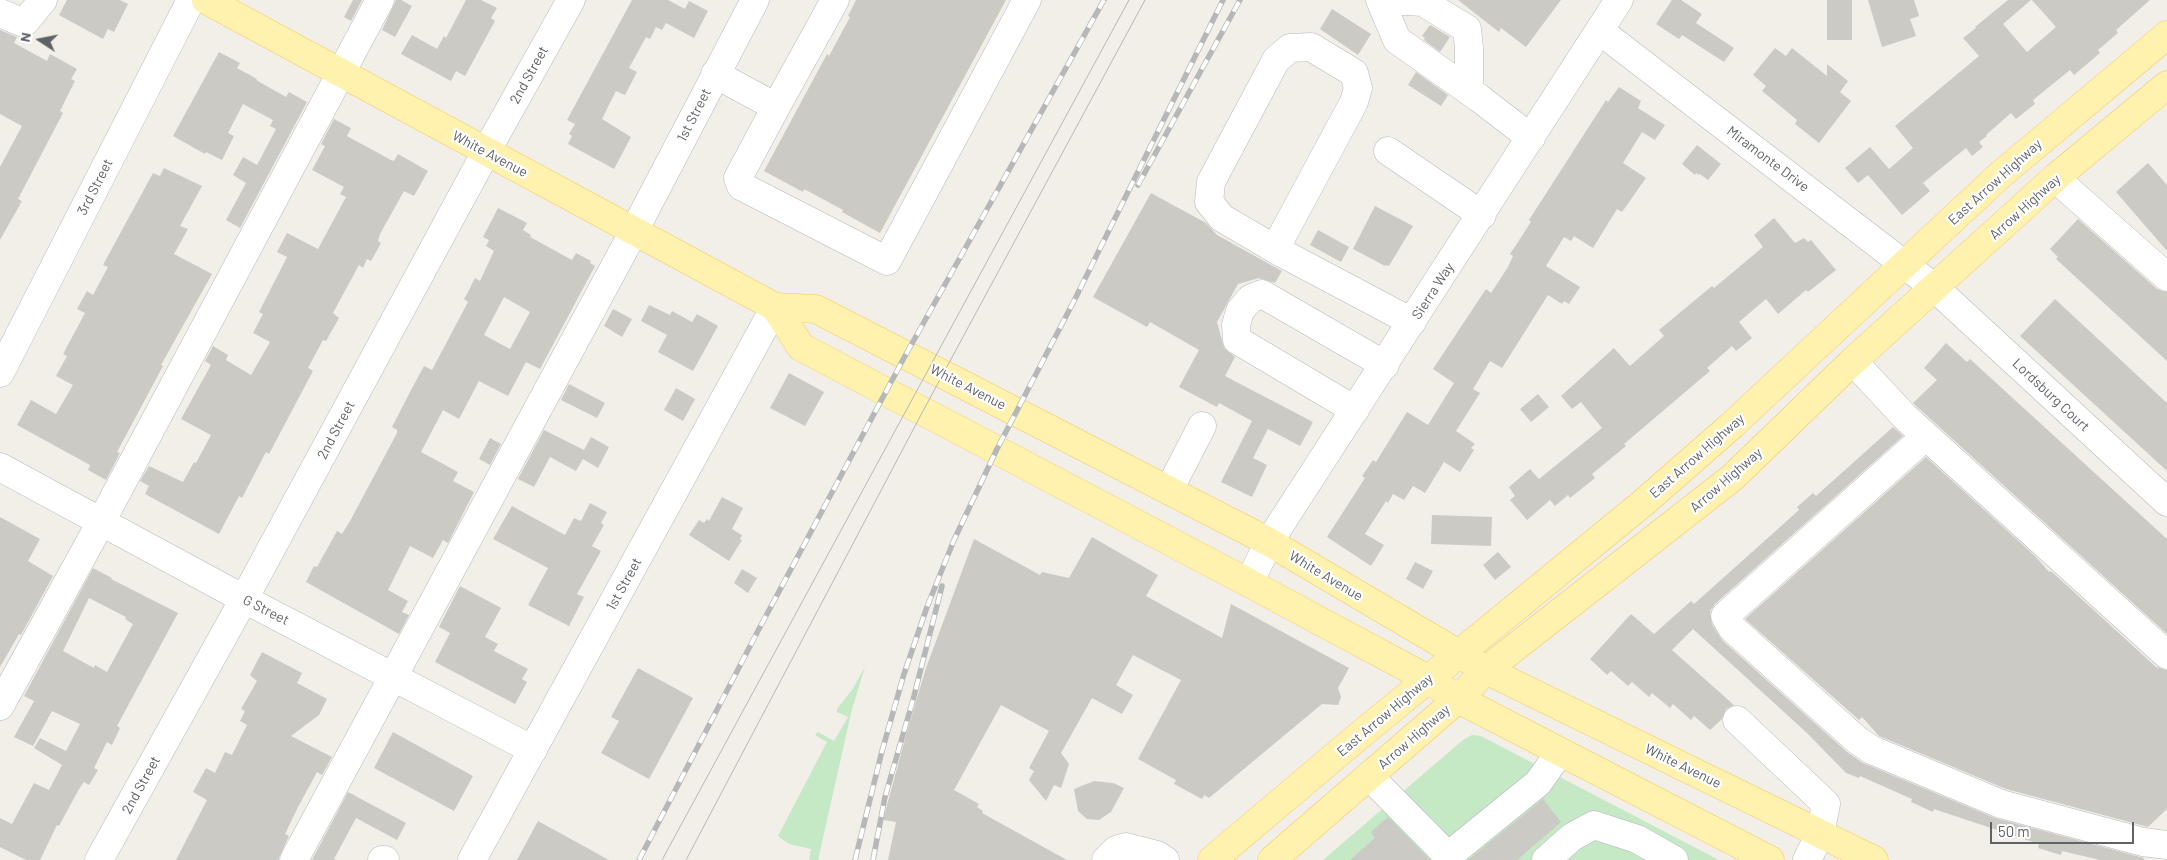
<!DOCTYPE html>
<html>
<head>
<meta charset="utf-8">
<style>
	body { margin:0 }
	#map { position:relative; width:2167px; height:860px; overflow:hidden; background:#f1efe8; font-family:Barlow,sans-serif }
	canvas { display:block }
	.north { position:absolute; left:15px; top:15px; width:50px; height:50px; -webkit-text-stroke:4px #fff; paint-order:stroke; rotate:281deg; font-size:14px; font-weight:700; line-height:20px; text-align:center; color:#5f6368 }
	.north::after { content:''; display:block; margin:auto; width:18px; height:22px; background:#5f6368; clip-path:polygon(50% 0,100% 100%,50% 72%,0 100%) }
	.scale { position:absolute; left:1990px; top:822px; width:144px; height:22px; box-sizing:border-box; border:2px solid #5f6368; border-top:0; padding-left:6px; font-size:15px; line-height:18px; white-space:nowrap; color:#5f6368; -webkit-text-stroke:4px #fff; paint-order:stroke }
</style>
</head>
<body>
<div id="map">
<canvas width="2167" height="860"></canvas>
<div class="north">N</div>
<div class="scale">50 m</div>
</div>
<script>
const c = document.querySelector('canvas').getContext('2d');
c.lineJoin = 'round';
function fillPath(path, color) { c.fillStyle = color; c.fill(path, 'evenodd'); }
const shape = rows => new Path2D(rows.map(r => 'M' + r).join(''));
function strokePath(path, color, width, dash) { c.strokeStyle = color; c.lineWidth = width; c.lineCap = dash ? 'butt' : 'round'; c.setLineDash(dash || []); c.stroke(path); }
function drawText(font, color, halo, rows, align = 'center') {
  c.font = font + ' Barlow,sans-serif'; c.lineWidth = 4.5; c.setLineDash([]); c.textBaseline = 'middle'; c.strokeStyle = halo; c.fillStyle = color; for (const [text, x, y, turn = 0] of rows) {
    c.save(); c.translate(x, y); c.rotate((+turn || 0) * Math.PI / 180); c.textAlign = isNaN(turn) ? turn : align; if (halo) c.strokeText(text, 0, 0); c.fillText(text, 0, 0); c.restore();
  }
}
fillPath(shape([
	[865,667,852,709,818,860,809,860,811,849,789,844,778,836,827,742,815,735,818,732,834,741,848,717,837,712,837,709,852,690],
	[1472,735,1481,736,1719,860,1323,860,1463,740]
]), '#c5e8c5');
fillPath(shape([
	[67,0,120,0,128,4,114,32,108,29,103,39,59,15],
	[353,0,362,0,351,21,344,17],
	[396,0,401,0,412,6,395,37,382,30],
	[466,0,481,0,497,8,491,18,495,21,465,76,456,71,451,81,401,54,412,35,437,49,444,36,446,38],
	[632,0,668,0,685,9,689,1,708,11,694,38,666,23,662,30,656,27,650,39,646,37,629,68,637,72,625,95,616,91,602,119,631,137,614,169,568,144,572,136,569,134,575,124,567,120],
	[856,0,1006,0,880,233,842,212,843,210,804,189,803,192,764,171,827,54,829,56,850,17,848,16],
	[1458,0,1561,0,1526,47,1501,28,1499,32],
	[1672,0,1681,0,1702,14,1696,23,1734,48,1724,62,1682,35,1679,39,1656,24],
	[1827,0,1852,0,1852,40,1827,40],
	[1868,0,1914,0,1919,16,1910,19,1916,36,1882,47],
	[2008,0,2031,0,2003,24,2027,52,2056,27,2032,0,2150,0,2116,30,2118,33,2098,50,2100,53,2074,75,2070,70,2033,100,2035,104,2016,119,2011,113,1986,135,1987,136,1979,142,1983,147,1972,156,1966,148,1923,183,1930,191,1902,215,1868,175,1858,183,1845,168,1870,147,1889,169,1913,148,1895,126,1979,56,1963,38,1976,28,1975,27],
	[1332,9,1371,34,1358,55,1320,29],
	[1430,25,1450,37,1440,52,1424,40,1425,38,1422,36],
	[0,30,17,37,14,43,47,61,50,54,77,69,71,79,75,81,60,111,63,113,18,199,22,201,0,240,0,167,22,126,0,114],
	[1775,48,1786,56,1792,48,1827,76,1827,64,1848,81,1840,92,1851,101,1819,143,1795,124,1797,120,1762,91,1766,86,1753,75],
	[219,52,240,63,237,68,257,79,256,80,286,97,289,92,307,102,240,228,226,220,246,183,233,175,243,157,257,165,276,129,270,126,273,120,243,104,228,133,234,136,222,160,206,152,205,154,173,136],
	[1416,72,1448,95,1441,106,1408,85],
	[1619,87,1641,101,1638,108,1665,125,1655,140,1642,132,1623,163,1646,178,1622,212,1617,209,1593,248,1574,236,1571,241,1564,237,1546,266,1580,287,1569,304,1564,301,1562,304,1548,295,1502,368,1490,361,1473,389,1480,393,1456,431,1475,444,1471,448,1474,450,1460,472,1444,462,1425,493,1413,486,1404,500,1393,494,1388,503,1386,501,1365,534,1384,545,1371,566,1327,537,1365,478,1362,476,1373,460,1376,462,1407,412,1428,425,1454,383,1433,369,1486,289,1491,293,1508,267,1513,256,1510,254,1531,222,1529,220,1606,100,1608,102],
	[334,119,351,128,347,136,391,160,394,161,398,154,428,171,414,196,404,191,380,234,378,241,381,243,371,261,367,259,363,268,359,265,333,313,339,318,326,341,323,340,308,368,313,371,269,454,266,452,242,498,239,496,219,534,145,494,149,486,140,481,149,466,183,482,194,462,196,463,211,435,181,419,211,365,205,361,213,346,228,355,226,360,251,375,270,342,253,333,263,314,259,312,287,257,277,252,287,233,318,249,346,197,340,194,344,187,312,170,325,146,321,144],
	[1697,145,1721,164,1708,180,1700,174,1699,175,1696,173,1695,175,1682,164],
	[2148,163,2167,185,2167,251,2116,192],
	[164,168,202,186,180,226,188,229,174,254,212,274,161,365,163,366,117,452,120,453,106,480,88,470,90,465,17,425,31,400,56,414,73,385,56,376,67,356,63,354,85,313,77,309,87,291,93,295,108,267,103,265,153,173,160,176],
	[1151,193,1206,223,1217,235,1282,271,1275,283,1259,278,1238,284,1217,322,1224,348,1235,357,1225,376,1313,422,1300,446,1268,429,1253,458,1267,465,1252,497,1221,482,1252,421,1219,403,1217,407,1179,387,1199,350,1150,322,1147,327,1093,297],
	[1375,206,1413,226,1389,266,1386,265,1385,266,1353,249],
	[498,208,527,223,523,230,531,235,530,237,572,260,576,253,591,261,590,263,595,266,540,369,526,362,508,396,479,381,459,419,443,410,421,452,458,472,453,481,474,492,448,543,443,540,433,558,410,546,388,590,408,601,402,612,409,615,399,634,306,582,314,566,317,567,337,531,342,534,350,521,397,433,397,430,392,427,410,392,424,366,432,370,468,302,464,299,467,294,475,278,480,281,494,251,486,246,489,240,483,237],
	[504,297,530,312,510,349,484,335],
	[1774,218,1795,243,1804,238,1808,242,1811,240,1836,270,1808,292,1806,290,1778,314,1766,299,1739,322,1752,338,1736,351,1732,346,1707,368,1710,371,1624,444,1626,446,1592,474,1595,478,1570,498,1568,495,1555,506,1550,500,1527,520,1510,500,1515,496,1509,487,1530,469,1539,479,1602,428,1581,402,1572,409,1561,396,1614,348,1630,366,1664,336,1659,330,1712,286,1714,288,1763,247,1754,235],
	[2078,219,2157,289,2167,292,2167,361,2056,259,2058,257,2050,249],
	[1318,230,1349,247,1341,262,1310,245],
	[2055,299,2167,403,2167,471,2020,336],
	[649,305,670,315,672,311,692,322,697,314,718,326,693,371,658,352,667,335,641,321],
	[613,309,632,319,622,337,604,326],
	[1946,343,1967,362,1970,359,2167,539,2167,634,1913,403,1937,380,1924,368],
	[789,373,824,392,805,426,770,408],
	[569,384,605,403,597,418,561,400],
	[676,388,695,399,683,421,664,410],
	[1538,394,1549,407,1531,422,1520,409],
	[1893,427,1903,436,1715,604,1710,611,1712,624,1722,640,1847,752,1863,763,1995,818,2144,858,2144,860,2100,860,2062,851,2061,855,2038,848,2039,844,1934,809,1933,812,1911,802,1912,799,1860,776,1859,778,1846,773,1807,733,1693,629,1672,650,1734,705,1726,709,1722,719,1710,730,1694,716,1691,720,1673,704,1670,708,1652,693,1649,697,1632,682,1628,686,1611,671,1607,675,1590,659,1631,614,1654,634,1691,601,1694,604,1799,510,1797,507,1813,493,1816,496],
	[544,430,584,450,591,437,609,447,598,468,583,459,576,471,550,457,534,487,518,479],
	[490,438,501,444,490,465,479,459],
	[1926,457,2035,556,2049,572,2051,571,2156,667,2167,670,2167,809,2148,827,2006,789,1879,736,1862,717,1859,720,1745,619],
	[722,497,743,508,732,529,742,535,740,539,742,540,729,561,689,535,699,520,704,523,707,519,709,521],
	[590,503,607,512,601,523,604,525,592,546,601,551,577,594,584,597,569,626,528,605,548,568,493,539,512,506,565,535,574,518,581,521],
	[1432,515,1492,517,1491,546,1431,544],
	[0,517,40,539,28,561,53,576,21,635,19,634,0,667],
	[1092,537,1158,575,1146,596,1222,638,1231,604,1349,668,1338,688,1341,697,1338,705,1322,704,1209,798,1204,795,1202,799,1174,784,1176,780,1138,759,1181,680,1133,655,1116,685,1133,695,1122,714,1092,698,1061,753,1069,764,1061,788,1054,785,1046,801,1029,780,1034,771,1029,768,1049,731,1001,705,954,790,979,804,977,807,983,811,982,813,1067,860,888,860,896,822,883,820,908,728,926,668,974,539,1040,575,1042,572,1069,578],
	[1498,552,1511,567,1495,580,1483,565],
	[1415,562,1433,571,1423,589,1406,579],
	[93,568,112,578,111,579,178,613,117,726,120,728,112,745,107,742,94,768,98,770,89,785,84,782,79,789,59,826,57,825,40,860,26,860,0,847,0,818,12,824,34,783,49,790,62,765,34,748,40,738,66,751,80,724,52,711,33,746,14,737,34,701,24,696],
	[89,598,126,617,125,619,133,624,107,672,95,665,94,668,63,651],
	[742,569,757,578,748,593,734,583],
	[460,586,501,608,485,637,498,644,494,651,528,669,522,679,527,682,515,704,435,662,450,633,439,627],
	[262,652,302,673,297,683,327,699,319,715,291,736,332,757,322,775,317,772,298,807,285,834,289,836,278,860,176,860,207,800,193,792,206,768,215,773,225,752,232,755,247,725,240,721,245,711,241,709,257,681,250,675],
	[638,668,693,698,649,779,601,753,619,721,611,717],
	[393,732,473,776,454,811,374,768],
	[1094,781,1113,783,1124,788,1111,812,1099,820,1087,819,1078,811,1074,789],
	[348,792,406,823,397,840,356,818,334,859,337,860,312,860],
	[1543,799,1561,822,1517,860,1468,860],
	[1388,817,1430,860,1350,860,1375,838,1371,832],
	[538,821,609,860,517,860]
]), '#cccac5');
const minor = shape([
	[1380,0,1397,40,1479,98,1531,138],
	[1388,0,1423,2,1467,29,1469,48,1469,91],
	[0,13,24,23,43,0],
	[1600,31,1935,288,2167,502],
	[715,74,776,107,835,0],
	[776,107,738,178,741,186,887,261,1027,0],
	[1388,151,1482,215],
	[2055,178,2167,277],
	[1275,249,1354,102,1358,88,1354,73,1311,47,1290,48,1276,60,1211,182,1209,202,1222,218,1275,249,1282,253,1412,322],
	[1853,361,1905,417,2167,655],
	[0,373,191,0],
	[1355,410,1237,340,1236,325,1240,311,1250,299,1262,294,1385,365],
	[1926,436,1725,616,1732,628,1857,740,1872,750,2001,804,2143,842,2167,845],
	[0,467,244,599,533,750],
	[1169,490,1202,426],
	[1249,583,1269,542,1619,0],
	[0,706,101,522,380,0],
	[1737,720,1826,804,1820,834,1807,860],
	[1369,776,1448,856,1538,783,1560,752],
	[99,860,244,599,486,152,571,0],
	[294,860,634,231,755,0],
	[382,860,385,860],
	[472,860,775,307],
	[1106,860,1116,850,1126,847,1157,855,1165,860],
	[1546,860,1572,837,1594,825,1637,839,1674,860]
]);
const major = shape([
	[206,0,775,307,816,309,1269,542,1486,670,1874,860],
	[775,307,801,347,1249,583,1428,679,1458,699,1770,860],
	[1212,860,1360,735,1643,503,1731,426,1999,176,2167,35],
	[1272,860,1458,699,1486,670,1733,477,1853,361,2055,178,2167,85]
]);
strokePath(minor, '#b5b8bc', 29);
strokePath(major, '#f2c960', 29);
strokePath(minor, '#fff', 28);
strokePath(major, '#fff2af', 28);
strokePath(shape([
	[662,860,1129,0],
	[686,860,923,411,1145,0]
]), '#b6b7b8', 1);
const rail = shape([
	[1138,185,1240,0],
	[639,860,760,627,905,356,1104,0],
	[855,860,882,751,904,674,927,607,954,540,997,449,1075,299,1223,0],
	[873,860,885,797,913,700,942,586]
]);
strokePath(rail, '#b6b7b8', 5.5);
strokePath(rail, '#fff', 4, [11]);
drawText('14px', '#5f6368', '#fff', [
	["2nd Street",529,75,-61],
	["1st Street",694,115,-63],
	["White Avenue",490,154,28],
	["Miramonte Drive",1768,159,37],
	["East Arrow Highway",1995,182,-42],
	["3rd Street",95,187,-63],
	["Arrow Highway",2025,207,-42],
	["Sierra Way",1433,291,-57],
	["White Avenue",968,387,27],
	["Lordsburg Court",2051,395,43],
	["2nd Street",336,430,-62],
	["East Arrow Highway",1697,456,-41],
	["Arrow Highway",1726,480,-41],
	["White Avenue",1326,576,31],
	["1st Street",624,584,-61],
	["G Street",266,610,27],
	["East Arrow Highway",1385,715,-40],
	["Arrow Highway",1414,737,-41],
	["White Avenue",1683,766,26],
	["2nd Street",141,785,-61]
]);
</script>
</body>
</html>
